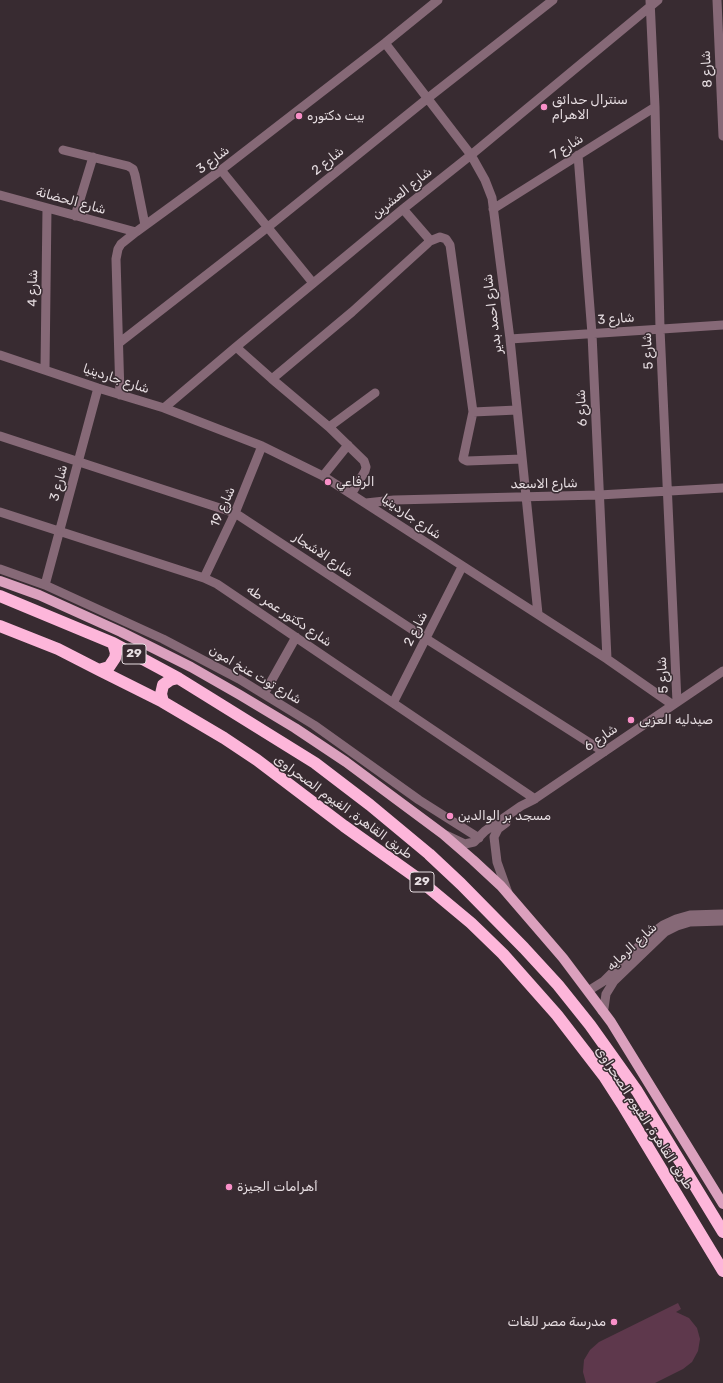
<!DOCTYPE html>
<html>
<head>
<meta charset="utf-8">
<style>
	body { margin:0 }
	canvas { display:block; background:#382b31 }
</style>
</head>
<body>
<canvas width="723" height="1383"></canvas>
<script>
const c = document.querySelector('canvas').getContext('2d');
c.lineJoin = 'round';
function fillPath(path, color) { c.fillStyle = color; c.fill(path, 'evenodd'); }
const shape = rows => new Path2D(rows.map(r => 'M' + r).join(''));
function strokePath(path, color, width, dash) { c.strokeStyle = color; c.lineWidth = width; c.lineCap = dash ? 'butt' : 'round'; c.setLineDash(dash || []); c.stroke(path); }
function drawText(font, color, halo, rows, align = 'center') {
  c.font = font + ' Rubik,Cairo,sans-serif'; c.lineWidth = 3; c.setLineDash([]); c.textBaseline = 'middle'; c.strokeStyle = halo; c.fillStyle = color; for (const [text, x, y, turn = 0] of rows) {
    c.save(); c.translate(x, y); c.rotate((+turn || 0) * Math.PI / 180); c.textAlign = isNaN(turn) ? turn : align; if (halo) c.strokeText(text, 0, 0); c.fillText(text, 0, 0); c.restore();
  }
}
fillPath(shape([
	[678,1303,681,1309,676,1312,689,1318,697,1328,700,1339,698,1351,692,1362,683,1369,655,1383,586,1383,583,1372,584,1360,590,1350,599,1342]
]), '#5e384c');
strokePath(shape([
	[650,0,655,107,660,329,677,702],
	[717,0,723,136],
	[385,43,471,155,485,180,492,198,510,339,538,614],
	[63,150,128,166,133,169,135,175,145,225],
	[578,155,592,334,607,659],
	[221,170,313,283],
	[0,195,136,232],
	[493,209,655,107],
	[75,216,93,157],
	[430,241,440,237,446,239,450,245,473,412,463,459,467,461,522,459],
	[510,339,723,325],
	[119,343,268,227,428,98,553,0],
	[236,347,272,379,329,427,364,461,366,467,365,471,352,493],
	[0,355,98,388,164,408,262,446,323,476,607,659,673,705],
	[45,369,47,208],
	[272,379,352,312,428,243,429,239,403,209],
	[120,395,116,259,118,249,121,244,136,232,221,170,385,43,438,0],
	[164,408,236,347,403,209,471,155,658,0],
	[473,412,517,410],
	[329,427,375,393],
	[0,436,235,513,425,638,604,752],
	[323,476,348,445],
	[366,503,394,500,599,495,723,488],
	[0,512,204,578,217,584,535,799],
	[0,569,45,585,163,639,239,679,314,725,419,800,479,838],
	[204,578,235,513,262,446],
	[45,585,98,388],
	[264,694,296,637],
	[393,703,462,567],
	[506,823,498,829,494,837,497,862,508,893],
	[446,835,465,844,474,842,485,831,521,806,533,800,723,671],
	[588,991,604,981,651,934,663,925,676,919,690,915,723,914],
	[602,1011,604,1008,606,994,614,981,665,932,677,926,690,922,723,921]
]), '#866977', 9);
strokePath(shape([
	[0,581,39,595,121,632,191,667,240,695,295,728,346,762,443,834,473,860,501,886,563,958,611,1022,723,1204]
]), '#dba1be', 10);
strokePath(shape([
	[0,596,113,643,178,678,315,763,370,805,429,854,461,884,524,948,558,985,590,1025,637,1091,723,1232],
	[0,626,58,649,99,670,163,702,224,738,257,760,344,826,417,878,471,923,503,954,557,1015,604,1076,622,1104,723,1271],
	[99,670,109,667,115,658,116,653,113,643],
	[163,702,161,694,163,685,170,680,178,678]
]), '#fdb6da', 12);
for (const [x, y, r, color] of [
	[544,107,4,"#f98fc8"],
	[299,116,4,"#f98fc8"],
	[328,482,4,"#f98fc8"],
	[631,720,4,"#f98fc8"],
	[450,816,4,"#f98fc8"],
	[229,1187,4,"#f98fc8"],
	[614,1322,4,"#f98fc8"]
]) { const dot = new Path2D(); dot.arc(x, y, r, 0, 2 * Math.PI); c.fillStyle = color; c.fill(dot); strokePath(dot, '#382b31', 1.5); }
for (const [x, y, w] of [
	[134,654,24],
	[422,882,24]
]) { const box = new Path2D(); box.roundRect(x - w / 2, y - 10, w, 20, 3); c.fillStyle = '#382b31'; c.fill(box); strokePath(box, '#e7dee2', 1); }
drawText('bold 12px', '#e7dee2', null, [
	["29",134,654],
	["29",422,882]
]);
drawText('13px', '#e7dee2', '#382b31', [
	["شارع 8",707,69,-93],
	["شارع 7",567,147,-32],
	["شارع 3",213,160,-37],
	["شارع 2",328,161,-39],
	["شارع العشرين",402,193,-39],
	["شارع الحضانة",71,201,15],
	["شارع 4",33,288,-89],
	["شارع احمد بدير",493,314,-97],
	["شارع 3",616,319,-4],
	["شارع 5",648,351,-93],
	["شارع جاردينيا",116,379,18],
	["شارع 6",582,408,-93],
	["شارع 3",59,483,-75],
	["شارع الاسعد",544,484,-1],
	["شارع 19",223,507,-66],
	["شارع جاردينيا",411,517,34],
	["شارع الاشجار",323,555,34],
	["شارع دكتور عمر طه",289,616,34],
	["شارع 2",416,629,-63],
	["شارع توت عنخ امون",255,675,30],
	["شارع 5",663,675,-93],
	["شارع 6",601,738,-34],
	["طريق القاهرة, الفيوم الصحراوى",343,807,36],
	["شارع الرمايه",632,947,-43],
	["طريق القاهرة, الفيوم الصحراوى",644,1118,57]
]);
drawText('13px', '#e7dee2', '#382b31', [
	["سنترال حدائق",552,100],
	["الاهرام",552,115],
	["بيت دكتوره",307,116],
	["الرفاعي",336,482],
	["صيدليه العزبى",639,720],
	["مسجد بر الوالدين",458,816],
	["أهرامات الجيزة",237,1187],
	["مدرسة مصر للغات",606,1322,"right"]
], 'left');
</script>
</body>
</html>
